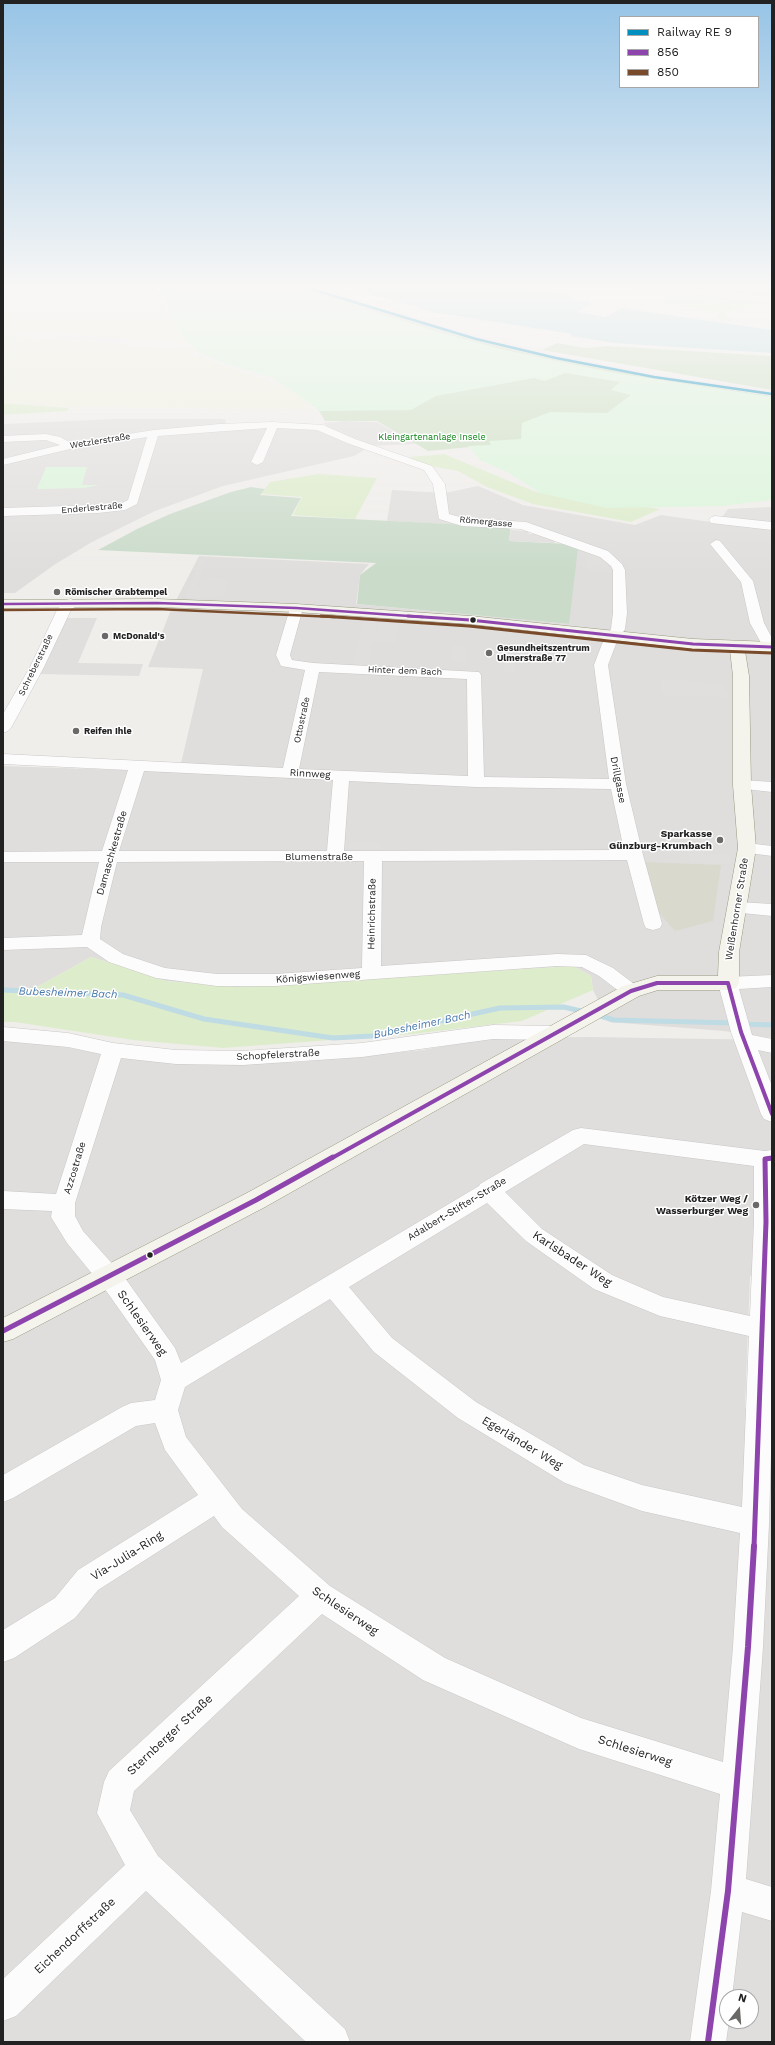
<!DOCTYPE html>
<html>
<head>
<meta charset="utf-8">
<style>
	body { margin:0 }
	#map { position:relative; width:775px; height:2045px; overflow:hidden; background:#f0eeeb; font-family:"Work Sans",sans-serif }
	canvas { display:block }
	.frame { position:absolute; inset:0; border:4px solid #222; pointer-events:none }
	.legend { position:absolute; left:619px; top:16px; width:140px; height:72px; box-sizing:border-box; background:#fff; border:1px solid #a7a7a7; margin:0; padding:5px 7px; list-style:none; font-size:12px; color:#222 }
	.legend li { display:flex; align-items:center; gap:8px; height:20px }
	.legend b { width:20px; border:1px solid #a7a7a7 }
	.north { position:absolute; left:719px; top:1989px; width:40px; height:40px; box-sizing:border-box; background:#fff; border:1px solid #a7a7a7; border-radius:50%; rotate:17deg; font-size:11px; font-weight:700; line-height:16px; text-align:center; color:#222 }
	.north::after { content:''; display:block; margin:auto; width:14px; height:18px; background:#6a6968; clip-path:polygon(50% 0,100% 100%,50% 72%,0 100%) }
</style>
</head>
<body>
<div id="map">
<canvas width="775" height="2045"></canvas>
<div class="frame"></div>
<ul class="legend">
<li><b style="height:5px;background:#008fbf"></b>Railway RE 9</li>
<li><b style="height:5px;background:#8e44ad"></b>856</li>
<li><b style="height:5px;background:#7a4b2a"></b>850</li>
</ul>
<div class="north">N</div>
</div>
<script>
const c = document.querySelector('canvas').getContext('2d');
c.lineJoin = 'round';
function fillPath(path, color) { c.fillStyle = color; c.fill(path, 'evenodd'); }
const shape = rows => new Path2D(rows.map(r => 'M' + r).join(''));
function strokePath(path, color, width, dash) { c.strokeStyle = color; c.lineWidth = width; c.lineCap = dash ? 'butt' : 'round'; c.setLineDash(dash || []); c.stroke(path); }
function drawText(font, color, halo, rows, align = 'center') {
  c.font = font + ' "Work Sans",sans-serif'; c.lineWidth = 3; c.setLineDash([]); c.textBaseline = 'middle'; c.strokeStyle = halo; c.fillStyle = color; for (const [text, x, y, turn = 0] of rows) {
    c.save(); c.translate(x, y); c.rotate((+turn || 0) * Math.PI / 180); c.textAlign = isNaN(turn) ? turn : align; if (halo) c.strokeText(text, 0, 0); c.fillText(text, 0, 0); c.restore();
  }
}
fillPath(shape([
	[114,419,225,419,227,429,269,427,304,428,318,431,330,428,323,423,344,421,377,422,416,444,371,446,363,448,364,450,354,456,223,486,155,511,92,542,54,565,15,593,3,593,3,424],
	[478,486,523,505,635,525,661,515,718,523,728,509,772,507,772,1038,724,1031,609,1022,593,990,591,976,573,966,236,987,166,981,91,957,35,988,3,988,3,766,179,772,203,669,148,667,171,610,199,556,369,564,360,575,356,604,569,624,571,539,511,527,387,521,392,490,445,493],
	[3,1037,33,1041,128,1059,201,1065,299,1062,423,1050,487,1038,591,1037,772,1040,772,1280,750,1276,745,1408,772,1419,772,2042,3,2042],
	[727,1997,751,1997,751,2021,727,2021]
]), '#dfdedc');
fillPath(shape([
	[295,286,309,286,481,337,562,356,658,375,772,391,772,396,653,378,554,359,473,340]
]), '#ede4e9');
fillPath(shape([
	[642,862,721,865,713,921,675,931,656,909]
]), '#d9d9cd');
fillPath(shape([
	[3,286,155,286,177,333,186,343,3,329,3,321,88,326,3,320],
	[3,335,194,350,194,355,264,379,293,391,311,409,69,407,3,402]
]), '#efefdf');
fillPath(shape([
	[678,292,761,301,754,307,732,310,726,313,727,316,735,322,715,319,720,313,660,302,673,293],
	[3,403,69,408,68,411,3,415],
	[444,454,536,492,660,509,631,522,533,504,487,487,458,471,430,466,409,457],
	[318,474,377,478,355,519,293,515,302,497,261,494,270,482],
	[91,957,166,981,236,987,573,966,591,976,593,990,522,1021,412,1034,223,1048,133,1040,15,1022,3,1022,3,988,35,988]
]), '#ddeccb');
fillPath(shape([
	[171,286,295,286,473,340,554,359,653,378,772,396,772,435,480,446,428,451,377,421,325,421,318,409],
	[706,286,772,286,772,299,678,290,683,287],
	[557,343,585,348,606,346,772,356,772,390,542,350]
]), '#cbdec1');
fillPath(shape([
	[251,487,265,489,260,495,301,498,291,516,511,527,509,541,569,544,578,548,569,624,357,604,360,575,376,563,98,550,137,529,170,514,231,492]
]), '#cadbca');
fillPath(shape([
	[158,286,291,286,442,333,504,350,615,373,772,397,772,500,721,506,606,508,540,493,509,473,480,460,468,446,491,445,489,441,521,439,522,423,550,412,607,413,631,395,611,390,620,382,565,373,545,381,534,378,436,396,411,410,320,411,273,378,224,363,197,352,178,331,168,312,167,303],
	[46,467,87,467,82,485,99,485,84,488,37,489]
]), '#daf5da');
fillPath(shape([
	[511,530,528,531,529,534,539,534,554,540,555,543,509,541],
	[587,550,605,561,613,573,593,572,577,563,589,563],
	[199,561,206,561,193,599,185,598],
	[202,578,229,579,222,598,194,597],
	[67,618,97,618,78,663,143,664,139,676,38,674],
	[364,619,377,620,368,665,353,664],
	[378,621,399,622,395,642,374,642],
	[506,645,516,647,515,672,503,671],
	[452,646,467,647,465,662,450,661],
	[661,679,724,684,725,690,728,691,728,698,661,694],
	[349,842,381,842,381,849,349,849],
	[687,844,703,845,704,854,731,855,730,864,690,862]
]), '#e0dfde');
fillPath(shape([
	[342,286,530,286,572,296,571,298,577,300,592,303,577,312,606,317,621,308,772,330,772,353,615,343,570,336,572,334,437,313]
]), '#bfdbe3');
strokePath(shape([
	[3,990,123,995,204,1019,333,1038,372,1036,500,1008,564,1007,585,1012],
	[597,1015,614,1020,734,1023],
	[742,1024,772,1025]
]), '#bfdbe3', 5);
const minor = shape([
	[629,286,661,286,772,297,772,303,633,288,629,286],
	[272,422,323,425,355,439,432,466,445,484,449,514,463,518,526,522,608,551,622,564,625,570,627,613,625,629,616,644,608,665,626,784,643,855,662,924,660,928,653,930,646,928,644,924,627,860,382,861,381,966,557,954,586,955,613,968,638,987,641,991,638,995,631,997,624,995,599,976,582,967,557,966,276,986,217,986,156,978,109,962,87,947,3,950,3,938,82,935,99,862,3,862,3,852,102,851,128,770,3,764,3,754,283,768,305,670,281,666,276,655,291,605,301,605,303,608,290,655,292,660,313,663,479,672,481,675,484,777,609,779,594,665,602,644,611,629,613,613,613,570,611,566,600,557,521,529,462,526,439,519,433,484,424,470,347,443,317,430,277,428,263,462,257,465,251,462,267,428,158,436,137,504,125,510,98,513,3,516,3,508,98,505,122,503,128,500,147,437,70,449,3,465,3,459,60,445,46,440,3,442,3,436,46,434,60,437,71,443,154,430,220,424,272,422],
	[319,672,467,679,468,776,299,769,319,672],
	[144,771,333,780,327,851,119,851,144,771],
	[349,781,476,787,611,789,624,850,344,851,349,781],
	[331,861,364,861,362,968,276,974,217,974,165,968,123,954,100,939,101,927,117,862,331,861],
	[715,516,772,522,772,530,711,523,709,520,711,517,715,516],
	[716,540,720,541,753,581,764,623,772,638,772,651,765,650,750,623,741,582,710,544,716,540],
	[71,599,78,603,70,612,44,667,11,728,8,731,3,733,3,714,30,667,57,610,66,600,71,599],
	[742,780,772,782,772,792,736,788,734,785,736,782,742,780],
	[747,843,772,846,772,856,741,852,738,848,741,844,747,843],
	[738,902,772,904,772,916,732,912,729,908,732,904,738,902],
	[772,975,772,987,739,989,752,1035,772,1039,772,1053,758,1050,772,1086,772,1122,764,1119,761,1114,731,1032,718,983,721,979,728,977,772,975],
	[493,1025,553,1026,560,1028,563,1033,560,1038,553,1040,493,1039,362,1057,243,1065,176,1064,121,1058,75,1203,75,1216,83,1231,125,1278,175,1348,181,1363,479,1186,480,1184,573,1130,581,1128,765,1151,772,1150,772,1418,769,1523,763,1647,746,1879,772,1887,772,1921,742,1912,732,1997,727,1997,727,2021,729,2021,726,2042,690,2042,711,1891,720,1794,579,1749,423,1680,322,1614,134,1791,130,1810,158,1856,345,2029,350,2042,306,2042,146,1891,16,2016,3,2021,3,1979,125,1865,97,1813,104,1782,109,1771,299,1596,222,1527,214,1516,98,1590,75,1618,14,1658,3,1662,3,1630,55,1598,78,1570,198,1495,165,1450,155,1423,136,1426,13,1498,3,1502,3,1475,122,1407,131,1403,155,1400,161,1380,155,1360,107,1292,67,1243,51,1217,52,1211,3,1209,3,1191,56,1194,101,1054,68,1047,3,1041,3,1027,68,1033,113,1043,176,1050,243,1051,362,1043,493,1025],
	[584,1144,754,1166,754,1222,750,1316,663,1297,612,1275,542,1229,505,1192,584,1144],
	[487,1203,526,1241,594,1289,660,1316,749,1336,742,1507,642,1485,584,1465,476,1402,392,1338,349,1287,487,1203],
	[330,1299,374,1352,458,1418,565,1483,642,1511,740,1533,733,1647,723,1762,581,1718,445,1658,330,1586,242,1509,186,1437,178,1410,185,1387,330,1299]
]);
const secondary = shape([
	[157,599,296,604,470,616,693,639,772,642,772,652,745,651,749,676,751,785,756,848,739,952,739,983,736,988,728,990,658,990,639,996,265,1207,13,1339,3,1342,3,1318,247,1193,623,986,657,976,718,976,719,952,738,848,733,785,733,676,730,650,693,649,470,624,296,612,157,607,3,608,3,600,157,599]
]);
strokePath(minor, '#c9c8c7', 1);
strokePath(secondary, '#999a82', 1);
fillPath(minor, '#fdfcfc');
fillPath(secondary, '#f4f4ed');
strokePath(shape([
	[3,604,157,603,296,608,423,617]
]), '#8e44ad', 2.5);
strokePath(shape([
	[408,616,470,620,693,644,772,647]
]), '#8e44ad', 3);
strokePath(shape([
	[332,1158,631,991,657,983,728,983,741,1032,772,1114]
]), '#8e44ad', 4);
strokePath(shape([
	[3,1331,256,1200,333,1157],
	[754,1547,766,1222,765,1159,772,1158]
]), '#8e44ad', 5);
strokePath(shape([
	[708,2042,728,1891,748,1647,754,1546]
]), '#8e44ad', 6);
strokePath(shape([
	[3,610,157,609,335,617]
]), '#7a4b2a', 2.5);
strokePath(shape([
	[321,616,469,626,692,650,772,653]
]), '#7a4b2a', 3);
strokePath(shape([
	[301,286,476,339,556,358,654,377,772,394]
]), '#008fbf', 2.5);
const sky = c.createLinearGradient(0, 0, 0, 573);
sky.addColorStop(0, '#97c4e6');
sky.addColorStop(0.5, '#f8f7f6');
sky.addColorStop(1, '#f8f7f600');
c.fillStyle = sky;
c.fillRect(0, 0, 775, 573);
for (const [x, y, r, color] of [
	[57,592,4,"#6a6968"],
	[473,620,3.5,"#222"],
	[105,636,4,"#6a6968"],
	[489,653,4,"#6a6968"],
	[76,731,4,"#6a6968"],
	[720,840,4,"#6a6968"],
	[756,1205,4,"#6a6968"],
	[150,1255,3.5,"#222"]
]) { const dot = new Path2D(); dot.arc(x, y, r, 0, 2 * Math.PI); c.fillStyle = color; c.fill(dot); strokePath(dot, '#fff', 1.5); }
drawText('9px', '#0c8416', '#fff', [
	["Kleingartenanlage Insele",432,437]
]);
drawText('9px', '#222', '#fff', [
	["Wetzlerstraße",100,441,-9],
	["Enderlestraße",92,508,-5],
	["Römergasse",486,522,5],
	["Schreberstraße",36,665,-64],
	["Hinter dem Bach",405,671,2],
	["Ottostraße",302,720,-78]
]);
drawText('bold 9px', '#222', '#fff', [
	["Römischer Grabtempel",65,592],
	["McDonald's",113,636],
	["Gesundheitszentrum",497,648],
	["Ulmerstraße 77",497,658],
	["Reifen Ihle",84,731]
], 'left');
drawText('10px', '#222', '#fff', [
	["Rinnweg",310,774,3],
	["Drillgasse",618,780,79],
	["Damaschkestraße",112,853,-74],
	["Blumenstraße",319,857],
	["Weißenhorner Straße",737,909,-81],
	["Heinrichstraße",372,914,-89],
	["Königswiesenweg",318,977,-4],
	["Schopfelerstraße",278,1055,-3],
	["Azzostraße",75,1168,-73],
	["Adalbert-Stifter-Straße",457,1209,-31]
]);
drawText('bold 10px', '#222', '#fff', [
	["Sparkasse",712,834],
	["Günzburg-Krumbach",712,846],
	["Kötzer Weg /",748,1199],
	["Wasserburger Weg",748,1211]
], 'right');
drawText('italic 11px', '#4a7aab', '#fff', [
	["Bubesheimer Bach",68,993,2],
	["Bubesheimer Bach",422,1025,-12]
]);
drawText('12px', '#222', '#fff', [
	["Karlsbader Weg",572,1259,33],
	["Schlesierweg",142,1323,55],
	["Egerländer Weg",522,1443,31],
	["Via-Julia-Ring",127,1556,-32],
	["Schlesierweg",345,1611,34],
	["Sternberger Straße",170,1735,-43],
	["Schlesierweg",635,1751,18],
	["Eichendorffstraße",75,1936,-43]
]);
</script>
</body>
</html>
